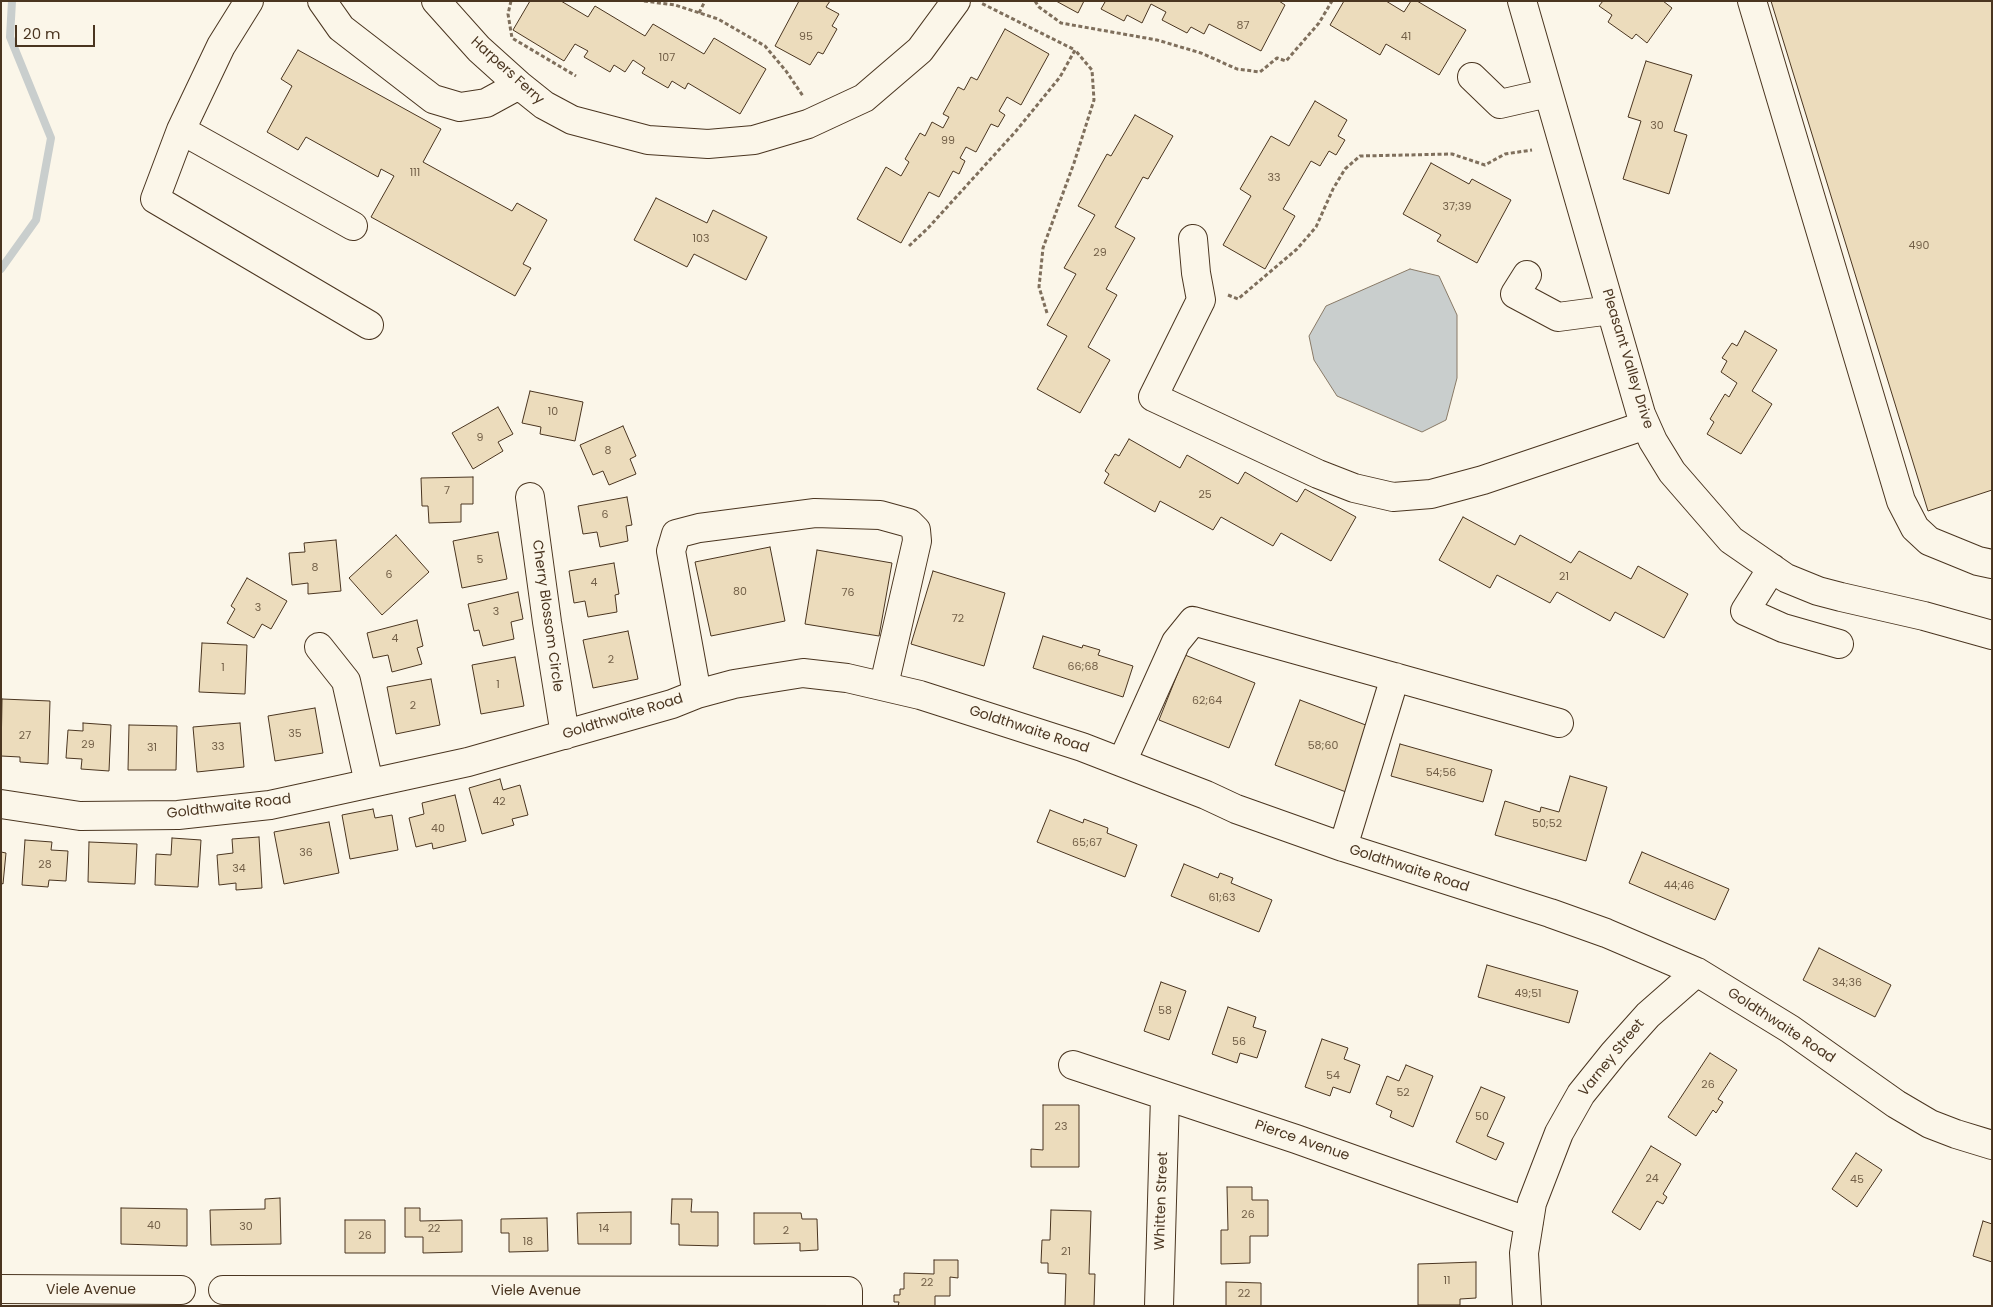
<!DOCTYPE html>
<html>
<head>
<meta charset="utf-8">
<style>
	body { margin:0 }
	#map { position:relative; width:1993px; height:1307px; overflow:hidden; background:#fbf6e9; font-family:Poppins,sans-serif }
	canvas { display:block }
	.frame { position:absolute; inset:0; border:2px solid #4a3520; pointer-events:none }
	.scale { position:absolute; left:15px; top:25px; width:80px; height:22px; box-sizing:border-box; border:2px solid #4a3520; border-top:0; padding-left:6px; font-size:15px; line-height:18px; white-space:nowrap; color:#4a3520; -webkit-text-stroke:4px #fbf6e9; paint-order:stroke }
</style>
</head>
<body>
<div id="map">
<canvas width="1993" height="1307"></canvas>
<div class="frame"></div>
<div class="scale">20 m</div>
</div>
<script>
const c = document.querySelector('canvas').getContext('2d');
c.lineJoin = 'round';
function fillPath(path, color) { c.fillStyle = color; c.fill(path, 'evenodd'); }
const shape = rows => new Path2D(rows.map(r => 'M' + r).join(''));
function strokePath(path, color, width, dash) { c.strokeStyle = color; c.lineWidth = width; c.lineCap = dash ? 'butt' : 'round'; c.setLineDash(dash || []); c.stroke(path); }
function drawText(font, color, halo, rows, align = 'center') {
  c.font = font + ' Poppins,sans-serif'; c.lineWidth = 4; c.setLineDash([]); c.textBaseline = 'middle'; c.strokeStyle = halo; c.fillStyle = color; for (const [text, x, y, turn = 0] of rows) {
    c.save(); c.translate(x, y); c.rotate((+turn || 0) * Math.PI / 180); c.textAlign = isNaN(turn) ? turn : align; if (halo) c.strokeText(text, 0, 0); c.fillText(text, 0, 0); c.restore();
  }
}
const water = shape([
	[1410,269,1439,276,1457,315,1457,378,1446,420,1422,432,1337,396,1314,360,1309,336,1326,306,1410,269]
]);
fillPath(water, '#c9cecd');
strokePath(water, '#887966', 1);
strokePath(shape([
	[1,269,36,220,51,138,10,37,12,1]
]), '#c9cecd', 8);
const building = shape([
	[530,1,561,1,588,17,595,6,645,36,653,24,704,54,714,38,766,69,740,114,688,83,685,89,672,81,668,88,642,73,645,68,633,60,625,72,614,65,610,72,584,57,588,51,575,44,564,61,513,30,530,1],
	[799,1,830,1,826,7,839,14,832,26,837,29,823,54,818,52,810,65,775,46,799,1],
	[1056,1,1084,1,1078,13,1056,1],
	[1103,1,1279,1,1285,5,1261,51,1209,24,1204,34,1191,27,1187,33,1162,20,1166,12,1151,4,1142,23,1127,15,1124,21,1101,9,1105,2,1103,1],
	[1344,1,1386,1,1404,12,1411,1,1417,1,1466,30,1439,75,1386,44,1380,55,1330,25,1344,1],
	[1603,1,1663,1,1672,8,1647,43,1636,34,1632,39,1608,22,1612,15,1599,6,1603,1],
	[1771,1,1992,1,1992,490,1928,511,1771,1],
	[1005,29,1049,54,1021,105,1007,97,999,111,1005,115,998,127,991,124,976,152,966,147,960,158,965,161,959,174,953,171,939,197,929,192,901,243,857,219,886,167,901,176,909,162,905,159,920,133,925,136,932,122,943,128,949,117,943,114,958,87,964,90,971,77,977,80,1005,29],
	[298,50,441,129,423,162,512,211,517,203,547,220,523,264,531,268,515,296,371,217,394,176,381,169,378,177,306,137,298,150,267,132,292,86,281,79,298,50],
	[1646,61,1692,75,1674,131,1687,135,1669,194,1623,179,1641,121,1628,117,1646,61],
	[1315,101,1347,120,1338,136,1345,140,1336,155,1329,151,1320,166,1311,161,1283,209,1295,216,1265,269,1223,245,1251,196,1240,189,1271,136,1289,146,1315,101],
	[1135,115,1173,136,1148,179,1143,177,1115,227,1135,238,1106,289,1117,295,1088,347,1110,360,1080,413,1037,389,1067,336,1047,325,1076,274,1064,268,1095,215,1078,206,1107,154,1111,156,1135,115],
	[1431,163,1469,184,1472,179,1511,200,1477,263,1437,241,1441,235,1403,214,1431,163],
	[656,198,707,223,713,210,767,237,746,280,694,254,687,267,634,240,656,198],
	[1745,331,1777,350,1752,391,1772,404,1741,454,1707,434,1714,422,1710,419,1725,394,1729,397,1737,383,1721,372,1727,361,1722,358,1732,343,1737,346,1745,331],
	[530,391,583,402,575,441,540,434,541,427,522,423,530,391],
	[498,407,513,434,498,442,503,451,473,469,452,433,498,407],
	[623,426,636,456,630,459,636,474,609,485,603,471,593,475,580,445,623,426],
	[1129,439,1180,468,1187,455,1238,484,1245,472,1297,502,1305,489,1356,517,1331,561,1281,533,1273,546,1221,517,1213,530,1160,501,1155,512,1104,483,1109,474,1105,471,1115,454,1119,456,1129,439],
	[473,477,473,504,461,504,461,522,429,523,428,506,422,506,421,478,473,477],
	[627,497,632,525,626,526,628,541,600,547,597,532,583,534,578,506,627,497],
	[1463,517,1515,545,1520,535,1571,563,1579,551,1631,579,1638,566,1688,594,1664,638,1615,612,1610,621,1557,592,1550,603,1497,575,1490,588,1439,560,1463,517],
	[498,532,507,579,462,588,453,541,498,532],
	[396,535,429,572,382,615,349,578,396,535],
	[336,540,341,591,308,594,308,583,292,585,289,553,305,552,304,543,336,540],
	[770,547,785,621,711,636,695,562,770,547],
	[817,550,892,563,879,636,805,624,817,550],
	[614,563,619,594,615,595,617,612,588,617,585,601,574,603,569,571,614,563],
	[933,571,1005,593,984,666,911,644,933,571],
	[247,578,287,601,271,629,262,624,254,638,227,623,235,609,231,606,247,578],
	[518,592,523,619,511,622,514,639,483,646,479,630,474,631,468,604,518,592],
	[417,620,423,646,417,648,422,664,392,672,388,655,373,658,367,633,417,620],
	[628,631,638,679,593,688,583,640,628,631],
	[1043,636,1082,648,1083,645,1100,650,1098,655,1133,666,1123,697,1033,668,1043,636],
	[202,643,247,645,245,694,199,692,202,643],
	[1185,655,1255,683,1229,748,1159,720,1185,655],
	[515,657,524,706,481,714,472,665,515,657],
	[431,679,440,725,396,734,387,687,431,679],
	[2,699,50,701,48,764,20,762,20,757,1,756,2,699],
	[1300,700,1371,727,1346,792,1275,765,1300,700],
	[315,708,323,753,275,761,268,716,315,708],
	[83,723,111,725,109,771,81,769,82,759,66,758,68,730,83,731,83,723],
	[240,723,244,767,197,772,193,727,240,723],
	[129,725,177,726,176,770,128,770,129,725],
	[1400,744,1492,770,1483,802,1391,776,1400,744],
	[1570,776,1607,787,1586,861,1495,835,1505,801,1540,812,1541,807,1559,812,1570,776],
	[500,779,503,790,520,785,528,815,512,819,514,825,482,834,469,788,500,779],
	[455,795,466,841,433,849,432,843,416,847,409,818,424,814,422,803,455,795],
	[373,809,375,818,392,815,398,850,350,859,342,815,373,809],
	[1050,810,1083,823,1084,819,1108,828,1107,833,1137,845,1125,877,1037,842,1050,810],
	[329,822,339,873,284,884,274,832,329,822],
	[259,837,262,888,236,890,236,883,219,885,217,855,233,853,232,839,259,837],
	[172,838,201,840,198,887,155,885,156,854,171,855,172,838],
	[25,840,52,842,51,850,68,851,66,881,49,880,48,887,22,885,25,840],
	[89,842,137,844,135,884,88,882,89,842],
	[1,852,6,853,3,884,1,883,1,852],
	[1642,852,1729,889,1715,920,1629,883,1642,852],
	[1184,864,1218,878,1220,873,1233,878,1231,883,1272,900,1259,932,1171,896,1184,864],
	[1819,948,1891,985,1875,1017,1803,980,1819,948],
	[1487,965,1578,991,1569,1023,1478,997,1487,965],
	[1161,982,1186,991,1169,1040,1144,1031,1161,982],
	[1228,1007,1256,1017,1253,1027,1266,1031,1257,1058,1240,1053,1237,1063,1212,1054,1228,1007],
	[1322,1039,1348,1048,1344,1059,1360,1065,1350,1093,1333,1087,1330,1096,1305,1087,1322,1039],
	[1710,1053,1737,1070,1718,1099,1723,1102,1716,1113,1713,1110,1696,1136,1668,1117,1710,1053],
	[1406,1065,1433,1076,1413,1127,1390,1117,1392,1111,1376,1104,1387,1076,1399,1081,1406,1065],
	[1481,1087,1505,1097,1487,1136,1504,1143,1496,1160,1456,1142,1481,1087],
	[1043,1105,1079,1105,1079,1167,1031,1167,1031,1149,1043,1150,1043,1105],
	[1651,1146,1681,1164,1663,1194,1667,1197,1663,1204,1657,1201,1640,1230,1612,1212,1651,1146],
	[1856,1153,1882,1170,1857,1207,1832,1189,1856,1153],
	[1227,1187,1252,1187,1252,1200,1268,1200,1268,1236,1250,1236,1250,1263,1221,1264,1221,1230,1228,1230,1227,1187],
	[280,1198,281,1244,211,1245,210,1210,265,1209,265,1199,280,1198],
	[672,1199,692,1199,691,1212,718,1212,718,1246,679,1245,679,1224,671,1224,672,1199],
	[121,1208,187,1209,187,1246,121,1244,121,1208],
	[405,1208,420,1208,420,1221,462,1220,462,1252,423,1253,423,1237,405,1237,405,1208],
	[1051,1210,1091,1211,1089,1274,1095,1274,1094,1306,1065,1306,1066,1274,1048,1273,1048,1263,1041,1263,1042,1240,1050,1240,1051,1210],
	[631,1212,631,1244,578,1244,577,1213,631,1212],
	[754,1213,801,1213,802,1219,817,1219,818,1250,800,1251,800,1243,754,1244,754,1213],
	[547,1218,548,1251,509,1252,509,1233,501,1233,501,1219,547,1218],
	[345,1220,385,1220,385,1253,345,1253,345,1220],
	[1983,1221,1992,1224,1992,1262,1973,1256,1983,1221],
	[934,1260,958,1260,958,1278,950,1277,950,1296,935,1296,935,1306,898,1306,899,1302,894,1302,894,1295,900,1295,900,1289,904,1289,904,1273,934,1274,934,1260],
	[1476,1262,1476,1298,1460,1299,1460,1305,1418,1305,1418,1264,1476,1262],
	[1226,1282,1261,1283,1261,1306,1226,1306,1226,1282]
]);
fillPath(building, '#ecdcbc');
strokePath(building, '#4a3520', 1);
const minor = shape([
	[249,1,221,46,181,130,155,199,369,325],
	[322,1,341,28,433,99,460,107,486,103,519,85],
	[436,1,479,49,519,85,544,105,572,120,648,140,708,144,754,140,808,124,864,98,920,50,956,1],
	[1522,1,1641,414,1653,441,1672,472,1731,540,1786,578,1818,591,1841,597,1924,616,1992,635],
	[1752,1,1901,501,1915,528,1929,541,1978,561,1992,564],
	[1472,77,1500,104,1548,93],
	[181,130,353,226],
	[1193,239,1196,273,1201,300,1153,397,1318,474,1354,488,1393,497,1431,494,1483,480,1646,425],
	[1527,275,1515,294,1558,317,1611,310],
	[530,497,547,622,565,735],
	[1772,568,1745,611,1783,628,1839,644],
	[319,647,346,681,369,783],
	[697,694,671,551,676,534,699,528,815,513,880,515,909,523,916,530,917,541,884,685],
	[1122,762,1176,642,1193,621,1559,723],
	[1,804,80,816,178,815,270,805,468,762,672,704,697,694,734,684,803,673,847,678,920,695,1082,747,1206,795,1236,809,1343,847,1550,913,1606,933,1697,972,1790,1029,1896,1104,1930,1124,1956,1134,1992,1145],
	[1343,847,1395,677],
	[1073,1065,1296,1139,1529,1222],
	[1,1289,181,1290],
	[223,1290,848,1291,848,1306],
	[1159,1306,1165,1096],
	[1527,1306,1524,1253,1532,1203,1559,1133,1581,1094,1614,1053,1648,1015,1697,972]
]);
strokePath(minor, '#4a3520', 30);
strokePath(shape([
	[511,1,508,14,512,38,576,76],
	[644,1,675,5,718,19,765,46,786,71,803,96],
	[1035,1,1039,7,1061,23,1157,40,1201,53,1237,69,1260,72,1277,58,1286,61,1319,23,1332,1],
	[699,13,705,1],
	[909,246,929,227,1016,131,1060,77,1075,50,981,3],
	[1228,295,1238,299,1297,249,1316,227,1333,189,1345,169,1360,156,1452,154,1485,165,1505,154,1532,150],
	[1047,313,1039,287,1043,248,1074,163,1094,100,1092,70,1075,50]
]), '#7f6f5c', 3, [4, 2.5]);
strokePath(minor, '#fbf6e9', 28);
drawText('11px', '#725f47', null, [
	["87",1243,26],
	["95",806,37],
	["41",1406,37],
	["107",667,58],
	["30",1657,126],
	["99",948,141],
	["111",415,173],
	["33",1274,178],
	["37;39",1457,207],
	["103",701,239],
	["490",1919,246],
	["29",1100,253],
	["10",553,412],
	["9",480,438],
	["8",608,451],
	["7",447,491],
	["25",1205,495],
	["6",605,515],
	["5",480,560],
	["8",315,568],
	["6",389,575],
	["21",1564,577],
	["4",594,583],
	["80",740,592],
	["76",848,593],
	["3",258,608],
	["3",496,612],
	["72",958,619],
	["4",395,639],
	["2",611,660],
	["66;68",1083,667],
	["1",223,668],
	["1",498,685],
	["62;64",1207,701],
	["2",413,706],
	["35",295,734],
	["27",25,736],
	["29",88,745],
	["58;60",1323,746],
	["33",218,747],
	["31",152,748],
	["54;56",1441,773],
	["42",499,802],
	["50;52",1547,824],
	["40",438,829],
	["65;67",1087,843],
	["36",306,853],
	["28",45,865],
	["34",239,869],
	["44;46",1679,886],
	["61;63",1222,898],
	["34;36",1847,983],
	["49;51",1528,994],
	["58",1165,1011],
	["56",1239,1042],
	["54",1333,1076],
	["26",1708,1085],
	["52",1403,1093],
	["50",1482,1117],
	["23",1061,1127],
	["24",1652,1179],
	["45",1857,1180],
	["26",1248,1215],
	["40",154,1226],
	["30",246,1227],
	["22",434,1229],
	["14",604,1229],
	["2",786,1231],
	["26",365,1236],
	["18",528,1242],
	["21",1066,1252],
	["11",1447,1281],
	["22",927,1283],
	["22",1244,1294]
]);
drawText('14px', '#4a3520', '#fbf6e9', [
	["Harpers Ferry",507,71,42],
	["Pleasant Valley Drive",1627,359,73],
	["Cherry Blossom Circle",547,616,82],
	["Goldthwaite Road",623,717,-17],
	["Goldthwaite Road",1029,730,18],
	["Goldthwaite Road",229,807,-7],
	["Goldthwaite Road",1409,869,18],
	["Goldthwaite Road",1781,1026,33],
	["Varney Street",1612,1058,-51],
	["Pierce Avenue",1302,1141,19],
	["Whitten Street",1162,1201,-88],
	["Viele Avenue",91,1290],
	["Viele Avenue",536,1291]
]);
</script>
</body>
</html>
